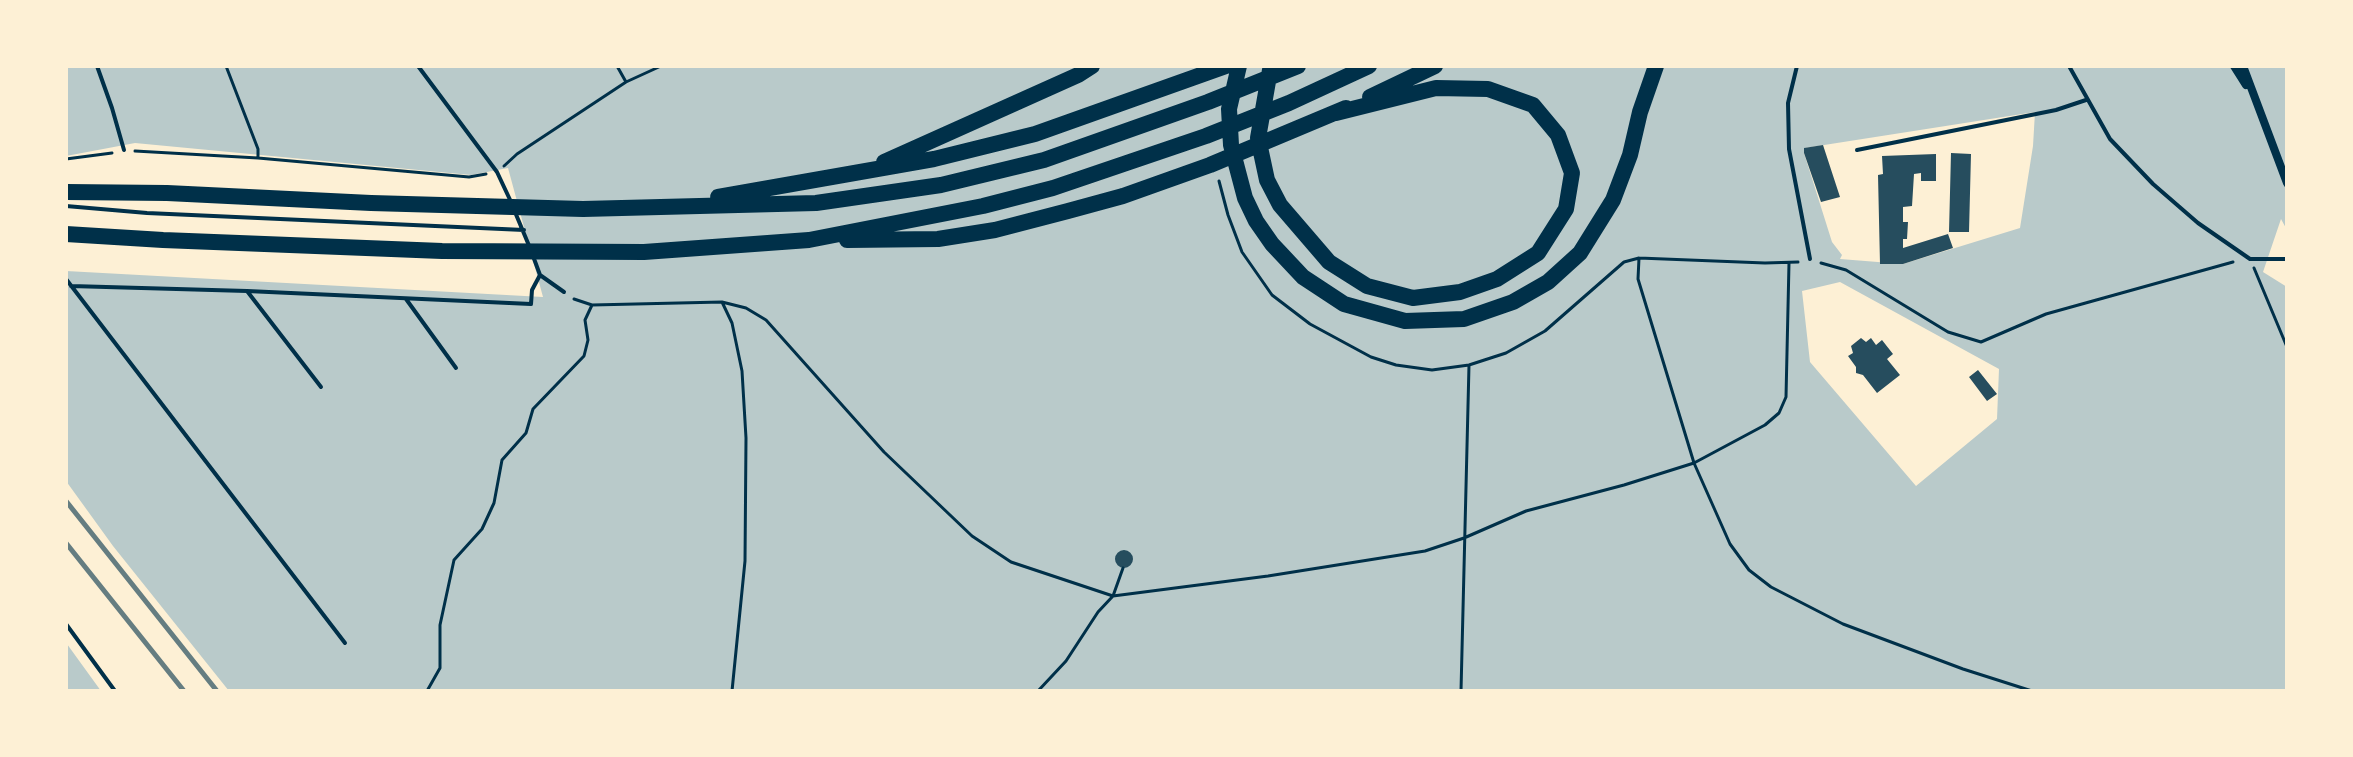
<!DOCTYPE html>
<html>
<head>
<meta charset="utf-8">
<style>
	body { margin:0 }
	#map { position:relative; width:2353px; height:757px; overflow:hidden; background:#fdf0d5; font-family:"Source Serif 4",serif }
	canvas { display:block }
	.frame { position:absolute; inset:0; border:68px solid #fdf0d5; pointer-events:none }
</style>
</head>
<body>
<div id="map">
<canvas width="2353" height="757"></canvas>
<div class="frame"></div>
</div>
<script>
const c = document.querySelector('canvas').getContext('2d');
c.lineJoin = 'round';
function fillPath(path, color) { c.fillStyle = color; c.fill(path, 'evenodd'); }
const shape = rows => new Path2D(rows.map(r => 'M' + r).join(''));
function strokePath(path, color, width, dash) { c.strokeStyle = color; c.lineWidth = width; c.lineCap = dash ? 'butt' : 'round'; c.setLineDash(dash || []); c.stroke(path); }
fillPath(shape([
	[66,66,2287,66,2287,230,2281,219,2263,272,2287,287,2287,691,229,691,113,546,66,481,66,271,543,297,508,168,471,175,135,143,66,156],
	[2035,112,2033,146,2020,228,1903,264,1840,259,1842,255,1832,242,1804,153,1805,148],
	[1840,282,1999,369,1997,419,1916,486,1810,362,1802,291],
	[66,643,67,644,101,691,66,691]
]), '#b9caca');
fillPath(shape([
	[1823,145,1840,197,1821,202,1804,153,1804,148],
	[1951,153,1971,154,1969,232,1949,232],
	[1936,154,1936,181,1921,181,1921,173,1914,174,1912,206,1903,207,1903,222,1908,222,1907,239,1903,239,1903,248,1948,234,1953,248,1903,264,1880,264,1878,175,1883,174,1882,156],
	[1861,338,1866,342,1871,338,1876,345,1882,340,1893,354,1887,359,1900,375,1877,393,1863,375,1856,373,1856,367,1848,356,1853,353,1851,346],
	[1978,370,1997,394,1987,401,1969,377],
	'1115 559a9 9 0 1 1 18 0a9 9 0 1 1-18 0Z'
]), '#264d5e');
strokePath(shape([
	[226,66,258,149,258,158],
	[617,66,626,82,661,66],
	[135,151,258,158,469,177,486,174],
	[66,159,112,153],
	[504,166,517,154,626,82],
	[1219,181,1228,215,1242,252,1272,295,1310,324,1371,357,1396,365,1432,370,1469,365,1506,353,1545,331,1624,262,1639,258,1765,263,1798,262],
	[1639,258,1638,279,1694,463,1730,544,1749,570,1771,587,1843,624,1963,669,2032,691],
	[1821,263,1846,270,1948,332,1981,342,2046,314,2233,262],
	[2254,268,2287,347],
	[574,299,592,305,722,302,746,308,766,320,884,452,972,536,1011,562,1113,596,1268,576,1425,551,1464,538,1526,511,1624,485,1694,463,1765,425,1779,413,1786,397,1789,263],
	[722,302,732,323,742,371,746,438,745,561,732,691],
	[427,691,440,668,440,625,454,560,482,529,494,503,502,460,526,433,533,409,584,356,588,340,585,320,592,305],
	[1038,691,1066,661,1098,612,1113,596,1123,568],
	[1461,691,1469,365]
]), '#003049', 3);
strokePath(shape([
	[97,66,112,108,124,150],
	[418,66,497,172,512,204],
	[1797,66,1788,103,1789,149,1810,259],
	[2069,66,2110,139,2153,184,2198,223,2250,259,2287,259],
	[1857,150,2056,110,2086,100],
	[66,206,147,213,524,230],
	[515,212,530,248],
	[533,256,540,275,564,292],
	[66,279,345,643],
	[71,286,247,291,321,387],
	[247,291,531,304,532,290,540,275],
	[406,299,456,368],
	[66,624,115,691]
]), '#003049', 4);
strokePath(shape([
	[2234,66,2246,85],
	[2243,66,2287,183]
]), '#003049', 8);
strokePath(shape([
	[1239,66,1229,109,1231,145,1245,198,1256,221,1272,244,1303,277,1344,304,1405,321,1464,319,1513,302,1548,282,1580,253,1613,200,1630,155,1640,112,1656,66],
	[1270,70,1258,138,1267,180,1280,205,1329,262,1367,286,1413,298,1460,292,1497,279,1538,253,1566,209,1572,173,1558,135,1533,105,1488,89,1436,88,1336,113],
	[1370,97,1435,66],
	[884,162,1078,75,1092,66],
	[66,192,167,193,371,203,583,209,816,203,941,185,1044,160,1208,102,1298,66],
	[718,197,934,159,1035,134,1226,66],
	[66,234,163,240,442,251,644,252,809,240,983,206,1053,188,1206,136,1289,103,1369,66],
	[847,240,938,239,995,230,1068,211,1123,196,1210,165,1346,108]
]), '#003049', 16);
strokePath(shape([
	[66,501,217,691],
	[66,543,184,691]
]), '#657d81', 5);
</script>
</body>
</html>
